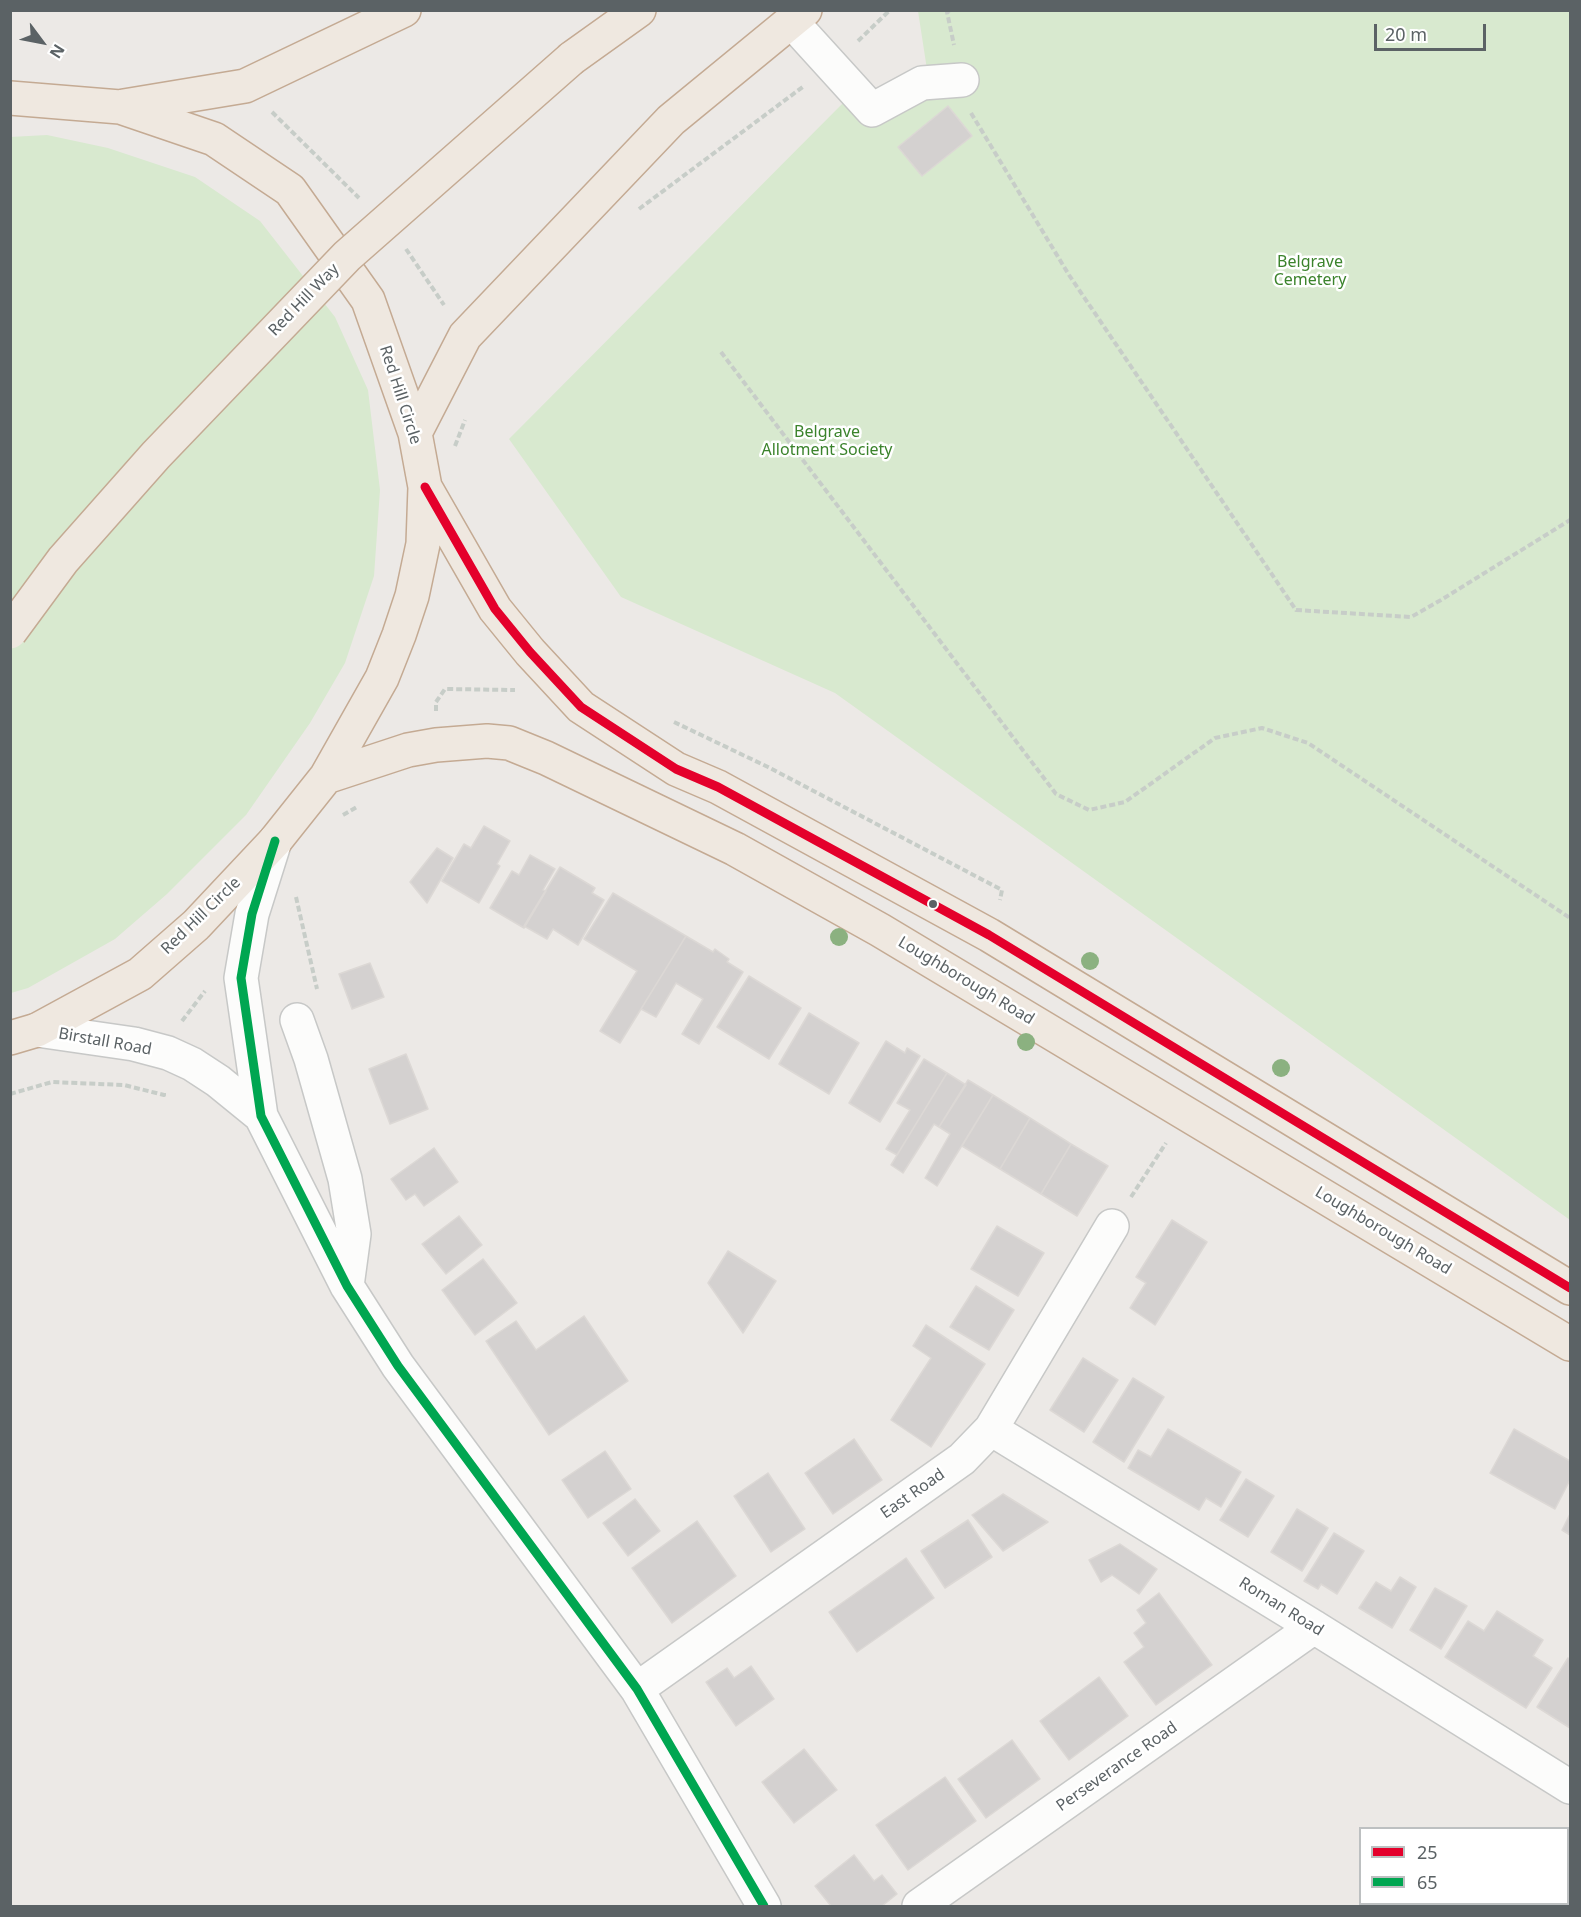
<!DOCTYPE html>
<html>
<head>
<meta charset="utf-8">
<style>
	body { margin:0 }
	#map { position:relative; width:1581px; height:1917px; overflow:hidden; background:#ece9e6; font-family:"Noto Sans",sans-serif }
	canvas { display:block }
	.frame { position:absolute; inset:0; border:12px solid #5b6265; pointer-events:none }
	.legend { position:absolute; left:1359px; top:1827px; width:210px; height:78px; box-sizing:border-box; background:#fff; border:2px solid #bdc0c1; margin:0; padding:8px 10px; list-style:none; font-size:18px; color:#5b6265 }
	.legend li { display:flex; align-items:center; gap:12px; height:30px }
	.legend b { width:30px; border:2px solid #bdc0c1 }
	.north { position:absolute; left:12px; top:12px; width:60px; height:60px; -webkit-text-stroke:4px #fff; paint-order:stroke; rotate:122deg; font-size:16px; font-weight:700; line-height:24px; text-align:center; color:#5b6265 }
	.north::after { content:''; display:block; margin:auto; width:21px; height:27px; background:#5b6265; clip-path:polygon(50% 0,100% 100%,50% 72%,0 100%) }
	.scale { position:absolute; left:1374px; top:24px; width:112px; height:27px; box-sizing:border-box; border:3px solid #5b6265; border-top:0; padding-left:8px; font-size:18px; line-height:21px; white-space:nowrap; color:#5b6265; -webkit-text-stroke:4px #fff; paint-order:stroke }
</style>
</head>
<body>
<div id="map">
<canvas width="1581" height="1917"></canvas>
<div class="frame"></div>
<ul class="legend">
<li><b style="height:8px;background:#e4002b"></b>25</li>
<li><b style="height:8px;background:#00a651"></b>65</li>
</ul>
<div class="north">N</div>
<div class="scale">20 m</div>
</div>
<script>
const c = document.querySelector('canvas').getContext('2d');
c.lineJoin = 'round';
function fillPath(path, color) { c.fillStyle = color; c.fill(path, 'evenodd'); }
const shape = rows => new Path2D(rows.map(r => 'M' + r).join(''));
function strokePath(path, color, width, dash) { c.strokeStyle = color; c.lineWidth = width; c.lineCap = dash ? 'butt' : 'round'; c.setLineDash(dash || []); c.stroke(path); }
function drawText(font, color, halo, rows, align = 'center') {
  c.font = font + ' "Noto Sans",sans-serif'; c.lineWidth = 5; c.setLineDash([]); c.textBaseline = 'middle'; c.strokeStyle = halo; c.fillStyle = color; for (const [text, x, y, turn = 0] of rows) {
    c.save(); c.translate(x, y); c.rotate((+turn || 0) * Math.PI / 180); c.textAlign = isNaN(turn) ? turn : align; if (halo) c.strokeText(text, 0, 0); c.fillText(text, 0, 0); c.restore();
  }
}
fillPath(shape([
	[918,11,1570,11,1570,1220,835,693,621,597,509,439,849,97,930,89],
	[47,135,108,148,195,177,260,221,335,317,368,390,380,490,374,576,345,663,310,723,246,815,167,894,115,939,28,988,11,993,10,137]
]), '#d8e9cf');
const building = shape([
	[948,106,972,136,922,176,898,147,948,106],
	[484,826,510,841,497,864,500,866,479,903,442,881,464,844,471,848,484,826],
	[437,848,453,858,427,903,410,882,437,848],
	[530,855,555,869,543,890,546,891,524,928,490,908,512,871,519,875,530,855],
	[560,867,595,888,592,893,604,900,578,945,553,929,547,939,524,926,560,867],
	[613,893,686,936,620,1043,600,1031,637,971,584,939,613,893],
	[686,936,713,952,715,949,729,959,727,962,743,972,699,1044,682,1034,703,999,676,983,656,1017,641,1009,686,936],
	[370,963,384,997,352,1009,339,974,370,963],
	[749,976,801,1008,769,1059,717,1027,749,976],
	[809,1013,859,1043,829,1094,779,1064,809,1013],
	[886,1041,905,1053,907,1048,920,1056,880,1122,849,1103,886,1041],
	[406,1054,428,1109,390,1124,369,1069,406,1054],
	[924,1059,947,1073,897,1155,886,1149,910,1110,897,1103,924,1059],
	[947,1073,966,1085,939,1127,934,1124,903,1173,891,1165,947,1073],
	[968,1080,993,1095,937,1186,925,1178,950,1134,939,1127,968,1080],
	[993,1095,1030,1118,1000,1169,962,1146,993,1095],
	[1030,1118,1071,1144,1041,1194,1000,1169,1030,1118],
	[1071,1144,1108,1166,1077,1216,1041,1194,1071,1144],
	[434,1148,458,1182,424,1206,415,1194,406,1200,391,1179,434,1148],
	[459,1216,482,1245,446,1274,422,1244,459,1216],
	[1172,1220,1207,1242,1155,1325,1130,1308,1146,1283,1136,1277,1172,1220],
	[997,1226,1044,1253,1018,1296,971,1269,997,1226],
	[728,1251,776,1281,743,1333,708,1283,728,1251],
	[483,1259,517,1303,475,1335,442,1290,483,1259],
	[976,1286,1014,1310,989,1350,950,1327,976,1286],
	[584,1316,628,1381,549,1435,486,1341,516,1321,536,1350,584,1316],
	[926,1325,985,1364,931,1447,891,1420,931,1358,913,1346,926,1325],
	[1083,1358,1118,1380,1084,1432,1050,1410,1083,1358],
	[1133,1378,1164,1397,1124,1462,1093,1442,1133,1378],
	[1168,1429,1241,1472,1221,1507,1206,1498,1199,1510,1128,1468,1138,1450,1151,1457,1168,1429],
	[1514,1429,1570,1461,1570,1480,1555,1509,1490,1473,1514,1429],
	[854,1439,882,1480,833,1514,805,1473,854,1439],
	[605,1451,631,1489,588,1518,562,1480,605,1451],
	[768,1473,805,1529,771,1552,734,1496,768,1473],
	[1246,1479,1274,1496,1248,1537,1220,1520,1246,1479],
	[1003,1494,1048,1522,1003,1551,972,1515,1003,1494],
	[635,1499,660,1531,628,1556,603,1523,635,1499],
	[1297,1509,1328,1528,1302,1571,1271,1552,1297,1509],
	[1570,1514,1570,1535,1562,1530,1570,1514],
	[968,1520,992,1557,945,1588,921,1551,968,1520],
	[697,1521,736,1576,672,1623,632,1568,697,1521],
	[1334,1533,1364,1551,1337,1594,1321,1584,1318,1589,1304,1581,1334,1533],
	[1120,1544,1157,1569,1139,1594,1112,1575,1101,1582,1089,1560,1120,1544],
	[906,1558,934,1598,857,1652,829,1612,906,1558],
	[1400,1577,1416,1587,1392,1628,1359,1608,1376,1582,1391,1591,1400,1577],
	[1435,1588,1467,1606,1441,1649,1410,1630,1435,1588],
	[1159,1593,1212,1665,1156,1705,1124,1662,1144,1647,1134,1633,1146,1623,1137,1610,1159,1593],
	[1497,1611,1543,1640,1533,1656,1552,1668,1526,1708,1445,1657,1468,1621,1484,1631,1497,1611],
	[1568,1658,1570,1660,1570,1728,1537,1707,1568,1658],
	[751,1666,774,1699,736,1726,706,1682,727,1668,734,1678,751,1666],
	[1099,1677,1128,1716,1069,1760,1040,1721,1099,1677],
	[1012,1740,1040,1779,986,1818,958,1779,1012,1740],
	[804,1749,837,1790,794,1823,762,1782,804,1749],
	[945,1777,976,1821,908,1870,876,1825,945,1777],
	[854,1855,874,1881,882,1875,897,1894,882,1906,831,1906,815,1886,854,1855]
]);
fillPath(building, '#d4d1d0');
strokePath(building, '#dcd8d5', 1.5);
const minor = shape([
	[792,22,872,110,922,83,962,80],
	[275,841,252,914,241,978,261,1116,347,1286,398,1366,637,1689,764,1906],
	[297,1020,311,1059,345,1179,354,1234,347,1286],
	[37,1030,134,1044,168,1053,192,1064,218,1081,261,1116],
	[991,1429,1314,1627,1570,1787],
	[637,1689,962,1459,991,1429,1112,1226],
	[1568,1861,1570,1859],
	[919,1906,1314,1627],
	[1501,1906,1505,1904]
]);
const highway = shape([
	[572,58,639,10],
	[10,98,120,107,214,139,290,190,368,300,415,433,425,487,423,544,412,596,399,635,382,678,326,777,275,841,196,925,140,974,37,1030,10,1038],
	[124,106,245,86,404,10],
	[415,433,465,336,671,120,805,10],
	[425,487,495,609,530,652,581,707,676,769,718,787,989,935,1570,1288],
	[326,777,408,750,436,745,487,741,509,743,546,758,735,849,880,930,1570,1344]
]);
strokePath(minor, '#c7c8c7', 36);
strokePath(highway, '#c4aa93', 36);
strokePath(shape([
	[950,10,947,12,954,45],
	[858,41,890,10],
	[272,112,359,198],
	[971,113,1069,275,1296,610,1411,617,1441,600,1570,520],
	[639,209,804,86],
	[406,249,444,305],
	[721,352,1056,794,1089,810,1125,802,1215,738,1262,728,1308,743,1570,918],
	[455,446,465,420],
	[436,711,436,702,445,689,515,690],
	[674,722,768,767,1002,890,1000,900],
	[343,815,357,807],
	[296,897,317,989],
	[182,1021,205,991],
	[10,1094,52,1082,124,1085,164,1095,164,1091],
	[1131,1197,1166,1143]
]), '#c7cdc8', 4, [6, 3]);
strokePath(minor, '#fcfcfb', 33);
strokePath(highway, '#efe8e0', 33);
const highwayBridge = shape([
	[10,632,63,560,156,455,347,256,572,58]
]);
strokePath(highwayBridge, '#c4aa93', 36, []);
strokePath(highwayBridge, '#efe8e0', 33);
strokePath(shape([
	[425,487,495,609,530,652,581,707,676,769,718,787,989,935,1570,1288]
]), '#e4002b', 9);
strokePath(shape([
	[275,841,252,914,241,978,261,1116,347,1286,398,1366,637,1689,764,1906]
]), '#00a651', 9);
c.fillStyle = '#8bb180';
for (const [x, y] of [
	[839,937],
	[1090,961],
	[1026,1042],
	[1281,1068]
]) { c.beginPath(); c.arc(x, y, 9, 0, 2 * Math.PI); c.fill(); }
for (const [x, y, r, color] of [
	[933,904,5,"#5b6265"]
]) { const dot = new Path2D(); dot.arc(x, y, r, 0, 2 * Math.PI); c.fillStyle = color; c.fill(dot); strokePath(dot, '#fff', 2); }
drawText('16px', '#3b832c', '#fff', [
	["Belgrave",1310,262],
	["Cemetery",1310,280],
	["Belgrave",827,432],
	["Allotment Society",827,450]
]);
drawText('16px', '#5b6265', '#fff', [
	["Red Hill Way",304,300,-46],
	["Red Hill Circle",400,395,72],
	["Red Hill Circle",201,916,-44],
	["Loughborough Road",966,981,31],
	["Birstall Road",105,1042,10],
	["Loughborough Road",1383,1231,31],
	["East Road",913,1494,-35],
	["Roman Road",1281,1607,32],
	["Perseverance Road",1117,1767,-35]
]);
</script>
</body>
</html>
